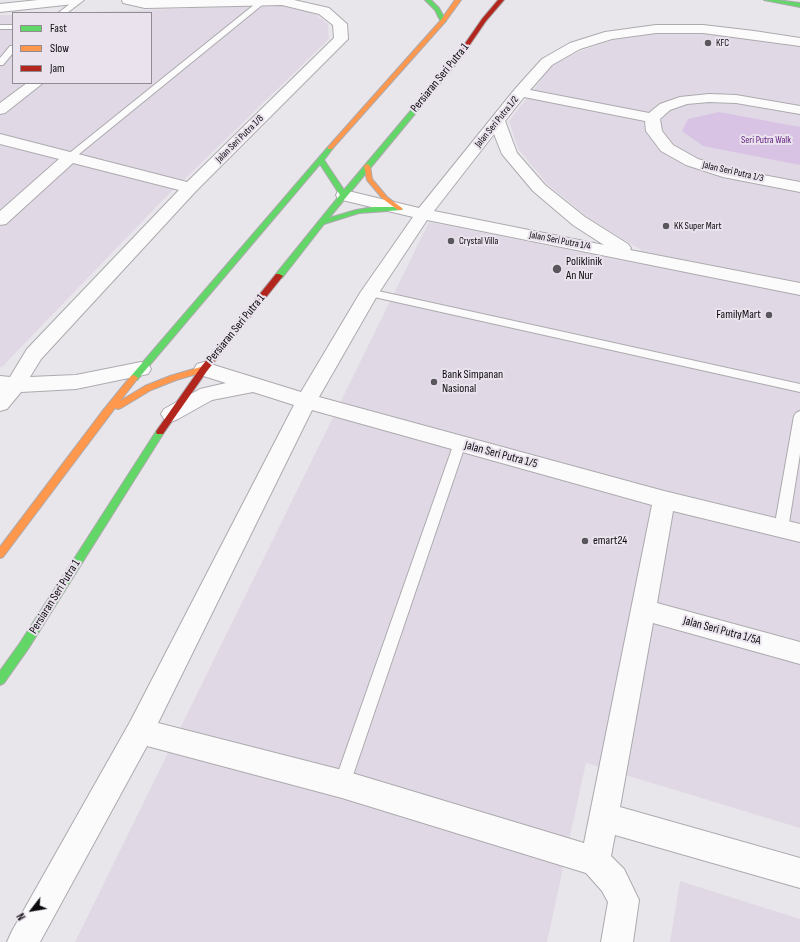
<!DOCTYPE html>
<html>
<head>
<meta charset="utf-8">
<style>
	body { margin:0 }
	#map { position:relative; width:800px; height:942px; overflow:hidden; background:#e9e6eb; font-family:"Sofia Sans Condensed",sans-serif }
	canvas { display:block }
	.legend { position:absolute; left:12px; top:12px; width:140px; height:72px; box-sizing:border-box; background:#eae3ee; border:1px solid #918c94; margin:0; padding:5px 7px; list-style:none; font-size:12px; color:#0c0a0e }
	.legend li { display:flex; align-items:center; gap:8px; height:20px }
	.legend b { width:20px; border:1px solid #918c94 }
	.north { position:absolute; left:12px; top:890px; width:40px; height:40px; -webkit-text-stroke:3px #eae3ee; paint-order:stroke; rotate:239deg; font-size:11px; font-weight:700; line-height:16px; text-align:center; color:#0c0a0e }
	.north::after { content:''; display:block; margin:auto; width:14px; height:18px; background:#0c0a0e; clip-path:polygon(50% 0,100% 100%,50% 72%,0 100%) }
</style>
</head>
<body>
<div id="map">
<canvas width="800" height="942"></canvas>
<ul class="legend">
<li><b style="height:5px;background:#63d668"></b>Fast</li>
<li><b style="height:5px;background:#ff974d"></b>Slow</li>
<li><b style="height:5px;background:#b3261e"></b>Jam</li>
</ul>
<div class="north">N</div>
</div>
<script>
const c = document.querySelector('canvas').getContext('2d');
c.lineJoin = 'round';
function fillPath(path, color) { c.fillStyle = color; c.fill(path, 'evenodd'); }
const shape = rows => new Path2D(rows.map(r => 'M' + r).join(''));
function strokePath(path, color, width, dash) { c.strokeStyle = color; c.lineWidth = width; c.lineCap = dash ? 'butt' : 'round'; c.setLineDash(dash || []); c.stroke(path); }
function drawText(font, color, halo, rows, align = 'center') {
  c.font = font + ' "Sofia Sans Condensed",sans-serif'; c.lineWidth = 4; c.setLineDash([]); c.textBaseline = 'middle'; c.strokeStyle = halo; c.fillStyle = color; for (const [text, x, y, turn = 0] of rows) {
    c.save(); c.translate(x, y); c.rotate((+turn || 0) * Math.PI / 180); c.textAlign = isNaN(turn) ? turn : align; if (halo) c.strokeText(text, 0, 0); c.fillText(text, 0, 0); c.restore();
  }
}
fillPath(shape([
	[277,5,314,13,328,24,329,39,160,203,2,367,0,367,0,15,13,15,13,83,151,83,151,13,66,13],
	[658,33,706,33,800,46,800,828,586,763,547,942,75,942,429,222,640,264,641,250,590,219,548,185,518,149,509,121,553,64,580,51,613,40],
	[680,881,800,919,800,942,670,942]
]), '#e0d9e5');
fillPath(shape([
	[719,112,800,127,800,165,703,146,682,131,688,119]
]), '#d8c3e5');
const lane = shape([
	[75,0,84,0,67,13,58,13,75,0],
	[260,0,267,1,73,159,67,159,65,157,67,155,260,0],
	[0,25,13,25,13,29,0,29,0,25],
	[10,46,13,46,13,53,3,65,0,65,0,58,10,46],
	[369,289,800,384,800,392,365,295,364,293,365,291,369,289],
	[800,411,800,454,788,529,786,533,781,535,776,533,774,529,794,416,796,413,800,411],
	[460,438,464,440,466,443,350,784,348,790,342,792,336,790,334,784,454,443,456,440,460,438]
]);
const street = shape([
	[38,0,80,0,79,3,74,4,0,12,0,4,38,0],
	[122,0,294,0,329,8,347,24,348,39,196,191,41,359,30,377,76,375,141,362,148,364,151,369,148,374,76,389,21,392,7,409,0,411,0,376,10,377,27,349,179,190,73,163,6,224,0,225,0,211,59,159,0,144,0,134,187,182,334,38,333,25,319,14,282,5,145,8,123,3,122,0],
	[656,25,703,25,754,31,800,38,800,46,703,33,656,33,612,39,580,49,552,65,530,90,649,113,660,104,680,97,709,94,736,95,800,106,800,114,736,103,709,102,687,104,670,110,660,119,662,131,673,145,698,159,726,168,800,182,800,192,723,177,686,165,661,151,646,131,645,121,524,97,505,121,517,153,545,185,585,217,628,244,631,248,630,250,800,283,800,295,427,220,378,294,319,397,664,491,800,524,800,542,673,511,657,603,800,642,800,664,653,623,620,807,800,858,800,888,615,835,611,856,624,869,639,900,633,942,601,942,608,902,602,891,586,873,342,798,147,746,40,942,7,942,12,931,130,722,294,405,253,392,212,400,178,419,171,422,164,419,161,414,164,409,200,389,226,383,197,374,194,369,197,364,204,362,301,392,360,293,413,217,338,199,336,195,338,191,344,190,419,208,515,89,542,59,570,43,605,32,656,25],
	[494,134,502,154,533,191,573,225,604,245,434,211,494,134],
	[312,410,652,505,584,843,342,770,158,723,312,410],
	[27,83,43,83,5,113,0,114,0,103,27,83]
]);
const fast = shape([
	[425,0,431,0,439,8,446,21,445,22,441,22,435,10,425,0],
	[764,0,777,0,800,3,800,7,764,0],
	[456,57,461,58,329,218,356,210,374,207,400,207,403,209,402,210,359,213,324,224,282,278,276,278,276,274,340,195,320,164,137,380,131,380,130,378,131,376,328,147,333,148,324,160,344,190,456,57],
	[160,429,163,430,164,432,163,434,28,649,4,683,0,685,0,671,20,643,157,430,160,429]
]);
const slow = shape([
	[455,0,461,0,445,22,332,149,328,149,328,147,441,20,455,0],
	[367,164,370,166,372,179,387,197,402,208,402,210,398,210,383,199,367,180,364,166,367,164],
	[204,366,208,369,207,371,176,380,151,390,121,408,118,409,115,408,3,557,0,558,0,547,101,413,131,376,134,375,138,378,120,401,145,386,170,376,204,366]
]);
const jam = shape([
	[498,0,504,0,486,21,460,59,456,59,455,58,482,19,498,0],
	[276,274,279,274,283,276,207,371,163,434,157,434,156,432,157,430,201,367,276,274]
]);
strokePath(lane, '#acaaae', 2);
strokePath(street, '#acaaae', 2);
strokePath(fast, '#acaaae', 2);
strokePath(slow, '#acaaae', 2);
strokePath(jam, '#acaaae', 2);
fillPath(lane, '#fcfbfc');
fillPath(street, '#fcfbfc');
fillPath(fast, '#63d668');
fillPath(slow, '#ff974d');
fillPath(jam, '#b3261e');
for (const [x, y, r, color] of [
	[708,43,4,"#59575b"],
	[666,226,4,"#59575b"],
	[451,241,4,"#59575b"],
	[557,269,5,"#59575b"],
	[769,315,4,"#59575b"],
	[434,382,4,"#59575b"],
	[585,541,4,"#59575b"]
]) { const dot = new Path2D(); dot.arc(x, y, r, 0, 2 * Math.PI); c.fillStyle = color; c.fill(dot); strokePath(dot, '#eae3ee', 1.5); }
drawText('10px', '#0c0a0e', '#eae3ee', [
	["KFC",716,43],
	["KK Super Mart",674,226],
	["Crystal Villa",459,241]
], 'left');
drawText('10px', '#0c0a0e', '#eae3ee', [
	["Jalan Seri Putra 1/2",497,122,-51],
	["Jalan Seri Putra 1/8",240,139,-45],
	["Jalan Seri Putra 1/3",733,172,13],
	["Jalan Seri Putra 1/4",560,241,11]
]);
drawText('10px', '#632481', '#eae3ee', [
	["Seri Putra Walk",766,140]
]);
drawText('12px', '#0c0a0e', '#eae3ee', [
	["Persiaran Seri Putra 1",440,78,-51],
	["Persiaran Seri Putra 1",236,329,-51],
	["Jalan Seri Putra 1/5",501,455,15],
	["Persiaran Seri Putra 1",55,597,-58],
	["Jalan Seri Putra 1/5A",722,631,15]
]);
drawText('12px', '#0c0a0e', '#eae3ee', [
	["Poliklinik",566,262],
	["An Nur",566,276],
	["FamilyMart",761,315,"right"],
	["Bank Simpanan",442,375],
	["Nasional",442,389],
	["emart24",593,541]
], 'left');
</script>
</body>
</html>
